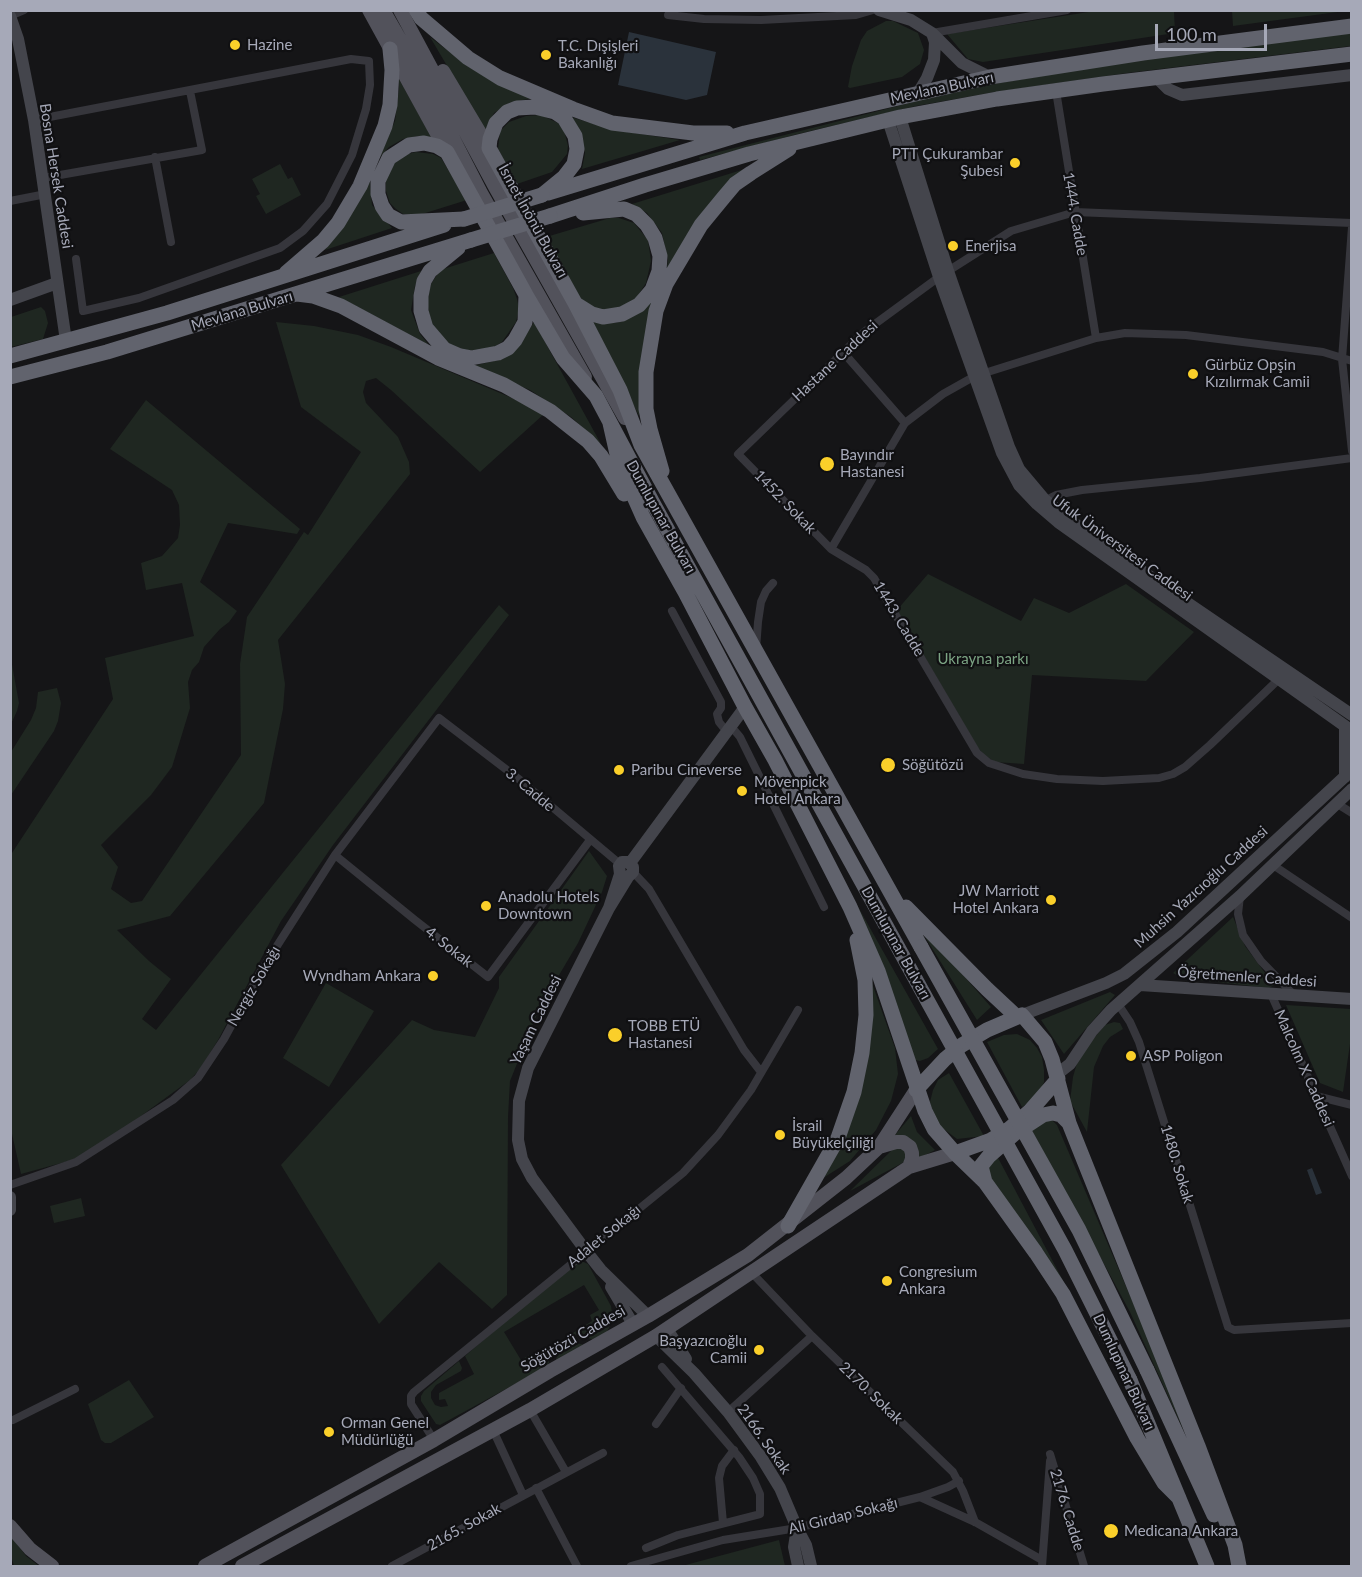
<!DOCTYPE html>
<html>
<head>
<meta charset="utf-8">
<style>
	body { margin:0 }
	#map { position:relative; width:1362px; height:1577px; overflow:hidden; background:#151517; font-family:Lato,sans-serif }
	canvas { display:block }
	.frame { position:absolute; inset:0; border:12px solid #a6a9b8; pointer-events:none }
	.scale { position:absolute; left:1155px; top:24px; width:112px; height:27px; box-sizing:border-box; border:3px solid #a6a9b8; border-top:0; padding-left:8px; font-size:18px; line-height:21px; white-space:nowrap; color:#a6a9b8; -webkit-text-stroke:4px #101012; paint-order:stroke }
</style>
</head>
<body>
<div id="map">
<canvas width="1362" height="1577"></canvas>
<div class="frame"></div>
<div class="scale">100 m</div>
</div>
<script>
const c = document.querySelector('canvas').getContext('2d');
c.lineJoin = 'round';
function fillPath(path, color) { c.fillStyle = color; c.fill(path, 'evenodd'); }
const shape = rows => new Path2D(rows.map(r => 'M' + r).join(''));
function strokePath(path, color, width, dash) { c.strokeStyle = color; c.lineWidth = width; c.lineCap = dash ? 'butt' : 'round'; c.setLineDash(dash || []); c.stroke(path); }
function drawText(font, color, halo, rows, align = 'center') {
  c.font = font + ' Lato,sans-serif'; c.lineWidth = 4.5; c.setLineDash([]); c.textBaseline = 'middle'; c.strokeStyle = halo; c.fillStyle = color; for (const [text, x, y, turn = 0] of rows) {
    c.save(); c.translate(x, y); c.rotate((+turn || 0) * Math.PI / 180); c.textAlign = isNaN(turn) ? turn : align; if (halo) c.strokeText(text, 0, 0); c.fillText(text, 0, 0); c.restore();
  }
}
fillPath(shape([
	[1095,11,1174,11,1175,33,983,62,968,59,947,34],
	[1232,11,1232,10,1345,11,1233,26],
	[886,21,893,21,918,33,924,50,920,64,902,77,850,88,848,87,852,66,861,40,867,31],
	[1351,33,1351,46,1127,73,995,92,916,106,798,134,700,160,699,157,925,99,1000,83,1141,59],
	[430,37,469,67,533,98,509,103,494,113,485,130],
	[398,77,432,138,417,136,403,139,389,147,379,158,395,121,399,88],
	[541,115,558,123,564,130,568,146,567,154,552,172,517,184,498,149,500,131,509,122,526,116],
	[571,117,614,130,680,140,582,169,585,153,578,130],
	[416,152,433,154,441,158,467,200,419,215,403,214,396,209,390,203,386,191,386,179,394,162,408,154],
	[280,164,288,179,292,177,301,195,266,214,256,196,260,194,252,179],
	[748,168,666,274,668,260,662,233,647,213,632,204],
	[370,181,372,205,392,228,325,250,346,223],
	[610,218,619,218,634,223,648,240,651,261,646,283,635,300,618,308,603,310,591,307,579,297,546,237],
	[494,253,513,288,517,299,519,309,516,322,502,342,492,348,479,351,460,350,444,341,431,325,427,301,431,284,440,270],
	[421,271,415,286,411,310,420,334,429,345,339,297],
	[658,293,639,387,639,416,592,322,614,323,624,321,645,308],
	[41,307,45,311,48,323,43,339,11,347,11,317],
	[276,322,314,326,358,335,391,347,512,398,544,414,480,472,391,390,376,378,366,381,363,392,366,403,398,437,409,462,410,474,278,640,285,684,283,709,264,803,170,916,117,930,149,961,171,979,142,1019,156,1030,499,605,509,615,333,845,281,921,218,1040,200,1069,190,1080,126,1127,76,1159,21,1174,10,1125,10,856,113,699,105,658,194,636,182,583,146,590,141,563,162,556,178,538,180,525,179,505,172,490,110,449,146,400,300,529,297,534,228,523,200,582,237,611,229,622,220,629,204,647,199,662,192,670,188,682,190,708,172,767,151,795,101,845,118,867,111,889,131,903,142,901,241,755,240,664,247,617,304,532,308,535,361,452,301,407],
	[534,322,601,444,571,417,530,390,472,366,503,359,518,347],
	[928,574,1021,621,1034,598,1069,613,1126,584,1194,632,1146,681,1032,675,1024,764,995,762,984,755,978,748,897,610],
	[11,659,19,703,17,711,11,724],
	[57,688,61,703,58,721,54,731,11,795,11,752,31,720,36,708,38,692],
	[589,851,607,876,602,892,578,943,539,1009,510,1081,508,1117,507,1295,492,1309,439,1262,379,1324,281,1165,412,1020,434,1030,475,1037,499,988,499,977],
	[852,896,938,1049,928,1058,920,1061,915,1060],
	[1233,917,1245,946,1274,985,1269,988,1182,978,1173,973],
	[913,918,991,1007,977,1020],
	[867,969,895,1048,898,1074,891,1101,876,1130,850,1161,820,1180,847,1125],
	[326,983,374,1011,329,1087,283,1058],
	[1110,992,1115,995,1064,1054,1041,1020],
	[1286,1005,1351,1009,1351,1037,1343,1092,1320,1083],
	[1114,1022,1120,1023,1123,1029,1110,1037,1103,1046,1094,1067,1087,1132,1070,1101,1073,1077,1077,1063,1085,1049,1105,1025],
	[1017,1034,1030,1040,1037,1048,1042,1057,1044,1070,1044,1082,1038,1097,1022,1107,987,1042,1004,1035],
	[949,1073,984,1136,957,1139,936,1123,930,1102,933,1090,938,1080],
	[911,1116,917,1132,935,1150,918,1159,901,1136,895,1135],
	[1040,1120,1052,1120,1057,1125,1199,1457,1197,1460,1130,1312,1030,1127],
	[898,1146,905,1152,906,1157,904,1162,850,1191,893,1149],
	[996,1154,1112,1373,1048,1264,988,1183,986,1166],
	[81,1198,85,1216,54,1223,50,1206],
	[579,1260,588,1264,611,1306,613,1319,607,1332,595,1340,573,1334,573,1333,592,1321,590,1315,599,1310,584,1285,504,1332,521,1360,531,1354,533,1356,553,1344,548,1366,440,1425,436,1424,421,1401,421,1396,424,1391,459,1361,462,1368,461,1371,436,1385,431,1392,431,1398,435,1405,441,1407,448,1406,445,1399,439,1400,439,1393,474,1374,465,1356,574,1262],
	[574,1342,584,1345,555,1363,559,1350],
	[129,1380,154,1417,111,1443,105,1443,101,1440,88,1404],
	[11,1536,26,1556,39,1566,14,1566,11,1556],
	[779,1540,785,1566,682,1566,719,1556]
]), '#1f2721');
fillPath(shape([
	[629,32,716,52,707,95,686,100,618,85],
	[1312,1168,1322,1193,1316,1195,1307,1170]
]), '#2a323b');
strokePath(shape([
	[668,15,704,19,761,20,856,15,873,10],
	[10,16,24,10],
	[932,33,1067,10],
	[1056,91,1096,338],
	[34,120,351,59,369,61,370,85,366,109,352,155,327,204,303,231,280,248,139,298,83,311,76,259],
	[155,157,171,242],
	[43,178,202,150,190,91],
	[10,201,46,194],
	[1352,227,1342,359,1352,451],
	[948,271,1011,231,1075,212,1352,223],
	[939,277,864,332,738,454,831,549,866,570,874,578,977,753,989,763,1023,774,1057,779,1103,781,1159,778,1173,774,1185,767,1210,745,1279,679],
	[843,352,905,423],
	[1042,502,1056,495,1082,490,1200,478,1352,458],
	[831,549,905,423,943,394,975,376,1096,338,1125,333,1186,335,1323,352,1352,361],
	[672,611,721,702,721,708,717,714,719,722,723,727,735,731,740,737,824,907],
	[756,649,758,622,761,602,766,591,773,583],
	[1336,803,1352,813],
	[335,855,415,920,488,977,590,840],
	[1273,865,1352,918],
	[633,872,649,889,744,1050,761,1072],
	[1240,896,1238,914,1243,935,1261,961,1293,994],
	[1271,994,1352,1176],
	[1118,1004,1130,1022,1139,1042,1228,1327,1234,1330,1352,1323],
	[1316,1096,1352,1105],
	[10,1185,76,1162,173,1100,198,1078,224,1039,261,971,335,855,439,718,520,780,620,864],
	[752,1273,812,1336,953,1472,963,1491,975,1522],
	[530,1410,566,1472],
	[728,1412,812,1336],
	[13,1420,75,1389],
	[656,1424,681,1388],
	[493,1430,523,1495],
	[434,1440,411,1404,411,1396,414,1392,683,1173,718,1135,751,1090,798,1010],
	[1050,1454,1084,1566],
	[536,1488,577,1566],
	[920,1497,948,1487,959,1481],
	[723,1523,719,1478,722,1466,734,1450],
	[646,1548,678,1535,760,1514,760,1494,753,1478,739,1457,662,1367],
	[392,1566,603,1453],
	[631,1566,723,1540,797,1528,920,1497,975,1522,1042,1560],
	[1042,1566,1050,1461]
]), '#36363c', 8);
strokePath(shape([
	[879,10,911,20,932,33,962,63,990,77],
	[10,16,18,39,34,120,66,341],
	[1156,77,1168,89,1182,95,1352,75],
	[918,93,927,78,934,60,935,42,932,33],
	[900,117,948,271,1009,447,1019,469,1045,500,1075,524,1186,602,1352,715],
	[888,120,939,277,1002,453,1019,485,1037,504,1058,522,1352,731],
	[10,300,57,283],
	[1345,726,1345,777],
	[630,863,745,707],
	[609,908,620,874,619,866,622,862,628,862,633,867,633,872,628,877,609,908,528,1068,519,1101,518,1140,522,1159,532,1178,586,1251,601,1270,648,1316],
	[1140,985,1352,999],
	[1022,1015,1106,983,1124,974,1177,932,1352,770],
	[1056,1075,1070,1064,1092,1031,1111,1010,1240,896,1352,789],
	[10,1197,10,1210],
	[611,1287,633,1324],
	[667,1329,686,1359],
	[656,1336,694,1373,728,1412,761,1457,780,1488,797,1528,806,1545,811,1566],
	[797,1528,794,1547,798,1566]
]), '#44454c', 12);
strokePath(shape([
	[369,10,447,152],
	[383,10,421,76,481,193,585,377],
	[400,10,495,187,625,418],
	[443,71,489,148],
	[879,1147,896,1142,903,1142,910,1147,912,1153,912,1159,909,1167],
	[10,1526,30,1549,52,1566],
	[205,1566,434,1440,550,1371,648,1316,748,1255,846,1178,879,1147,916,1090],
	[242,1566,530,1410,656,1336,909,1167,955,1153]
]), '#52525b', 14);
strokePath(shape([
	[416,10,421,18,468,58,500,78,573,109,612,123,693,133,727,133],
	[548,193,745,133,990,77,1143,53,1352,26],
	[542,195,564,177,574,164,577,149,575,136,564,118,555,112,535,107,517,108,507,112,496,123,490,139,489,148,575,303,620,390,641,445,921,947],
	[550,216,645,185,749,154,900,117,997,99,1103,84,1352,54],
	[464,219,401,222,388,215,382,206,378,194,378,181,389,158,409,145,424,143,437,146,447,152,526,295,563,358,596,396,654,505,868,893],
	[458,248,430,271,424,281,421,296,421,311,426,328,444,349,460,356,471,358,498,353,508,348,515,340,525,322,526,295],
	[286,273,323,241,338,223,360,186,385,126,390,105,392,70,390,49],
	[297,294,313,296,341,306,438,358,504,385,550,411,588,441,601,456,624,494],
	[576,304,592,314,603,317,622,314,639,305,646,297,652,290,659,271,660,256,655,238,647,225,636,214,624,209,583,213],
	[10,356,167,313,444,225],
	[10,377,107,352,471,240],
	[610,423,619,463,643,517,685,592,745,707,775,760,850,907,878,971,925,1111,934,1129,955,1153,985,1182,1036,1253,1063,1294,1137,1438,1164,1483,1179,1498],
	[662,471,650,429,646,409,646,372,656,311,666,284,701,225,724,197,735,184,751,173,789,149],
	[906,907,987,989,1017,1017],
	[916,1090,945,1059,962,1045,987,1030,1022,1015,1045,1042,1052,1059,1069,1123,1198,1446,1235,1545,1239,1566],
	[955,1153,991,1140,1009,1129,1030,1111,1058,1079],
	[985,1182,981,1166,989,1156,1014,1134,1043,1115,1053,1113,1061,1115,1069,1123],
	[788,1226,838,1138,854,1092,862,1053,866,1015,865,980,857,940],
	[1147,1370,1214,1515],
	[1130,1380,1207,1566]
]), '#61636d', 15);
strokePath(shape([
	[464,219,542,195],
	[471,240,550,216],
	[868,893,1065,1250,1130,1380],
	[921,947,1079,1230,1147,1370]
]), '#61636d', 15);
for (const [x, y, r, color] of [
	[235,45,6,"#facf2a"],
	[546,55,6,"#facf2a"],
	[1015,163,6,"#facf2a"],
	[953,246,6,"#facf2a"],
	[1193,374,6,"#facf2a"],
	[827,464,8,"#facf2a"],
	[888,765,8,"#facf2a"],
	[619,770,6,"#facf2a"],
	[742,791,6,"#facf2a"],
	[1051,900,6,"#facf2a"],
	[486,906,6,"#facf2a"],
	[433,976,6,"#facf2a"],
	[615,1035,8,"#facf2a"],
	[1131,1056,6,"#facf2a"],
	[780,1135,6,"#facf2a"],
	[887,1281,6,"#facf2a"],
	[759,1350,6,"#facf2a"],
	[329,1432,6,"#facf2a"],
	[1111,1531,8,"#facf2a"]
]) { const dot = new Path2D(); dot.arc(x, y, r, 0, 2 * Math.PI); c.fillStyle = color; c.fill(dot); strokePath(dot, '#101012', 2); }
drawText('15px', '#a6a9b8', '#101012', [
	["Hazine",247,45],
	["T.C. Dışişleri",558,46],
	["Bakanlığı",558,63],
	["PTT Çukurambar",1003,154,"right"],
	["Şubesi",1003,171,"right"],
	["Enerjisa",965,246],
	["Gürbüz Opşin",1205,365],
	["Kızılırmak Camii",1205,382],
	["Bayındır",840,455],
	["Hastanesi",840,472],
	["Söğütözü",902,765],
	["Paribu Cineverse",631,770],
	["Mövenpick",754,782],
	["Hotel Ankara",754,799],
	["JW Marriott",1039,891,"right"],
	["Hotel Ankara",1039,908,"right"],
	["Anadolu Hotels",498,897],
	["Downtown",498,914],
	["Wyndham Ankara",421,976,"right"],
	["TOBB ETÜ",628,1026],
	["Hastanesi",628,1043],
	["ASP Poligon",1143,1056],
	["İsrail",792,1126],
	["Büyükelçiliği",792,1143],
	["Congresium",899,1272],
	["Ankara",899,1289],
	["Başyazıcıoğlu",747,1341,"right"],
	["Camii",747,1358,"right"],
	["Orman Genel",341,1423],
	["Müdürlüğü",341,1440],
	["Medicana Ankara",1124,1531]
], 'left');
drawText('15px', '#a6a9b8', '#101012', [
	["Mevlana Bulvarı",942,88,-12],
	["Bosna Hersek Caddesi",56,176,81],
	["1444. Cadde",1075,214,80],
	["İsmet İnönü Bulvarı",533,221,61],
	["Mevlana Bulvarı",242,311,-17],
	["Hastane Caddesi",835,361,-43],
	["1452. Sokak",785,502,46],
	["Dumlupınar Bulvarı",661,517,61],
	["Ufuk Üniversitesi Caddesi",1122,548,36],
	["1443. Cadde",899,619,59],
	["3. Cadde",530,790,40],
	["Muhsin Yazıcıoğlu Caddesi",1201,887,-42],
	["Dumlupınar Bulvarı",896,943,61],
	["4. Sokak",449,947,38],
	["Öğretmenler Caddesi",1247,977,4],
	["Nergiz Sokağı",254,986,-60],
	["Yaşam Caddesi",536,1020,-64],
	["Malcolm X Caddesi",1304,1068,66],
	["1480. Sokak",1177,1164,73],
	["Adalet Sokağı",604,1236,-39],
	["Söğütözü Caddesi",573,1339,-30],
	["Dumlupınar Bulvarı",1124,1372,65],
	["2170. Sokak",871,1393,44],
	["2166. Sokak",764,1439,55],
	["2176. Cadde",1067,1510,73],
	["Ali Girdap Sokağı",843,1516,-14],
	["2165. Sokak",464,1527,-29]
]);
drawText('15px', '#7ca484', '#101012', [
	["Ukrayna parkı",983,659]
]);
</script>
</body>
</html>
